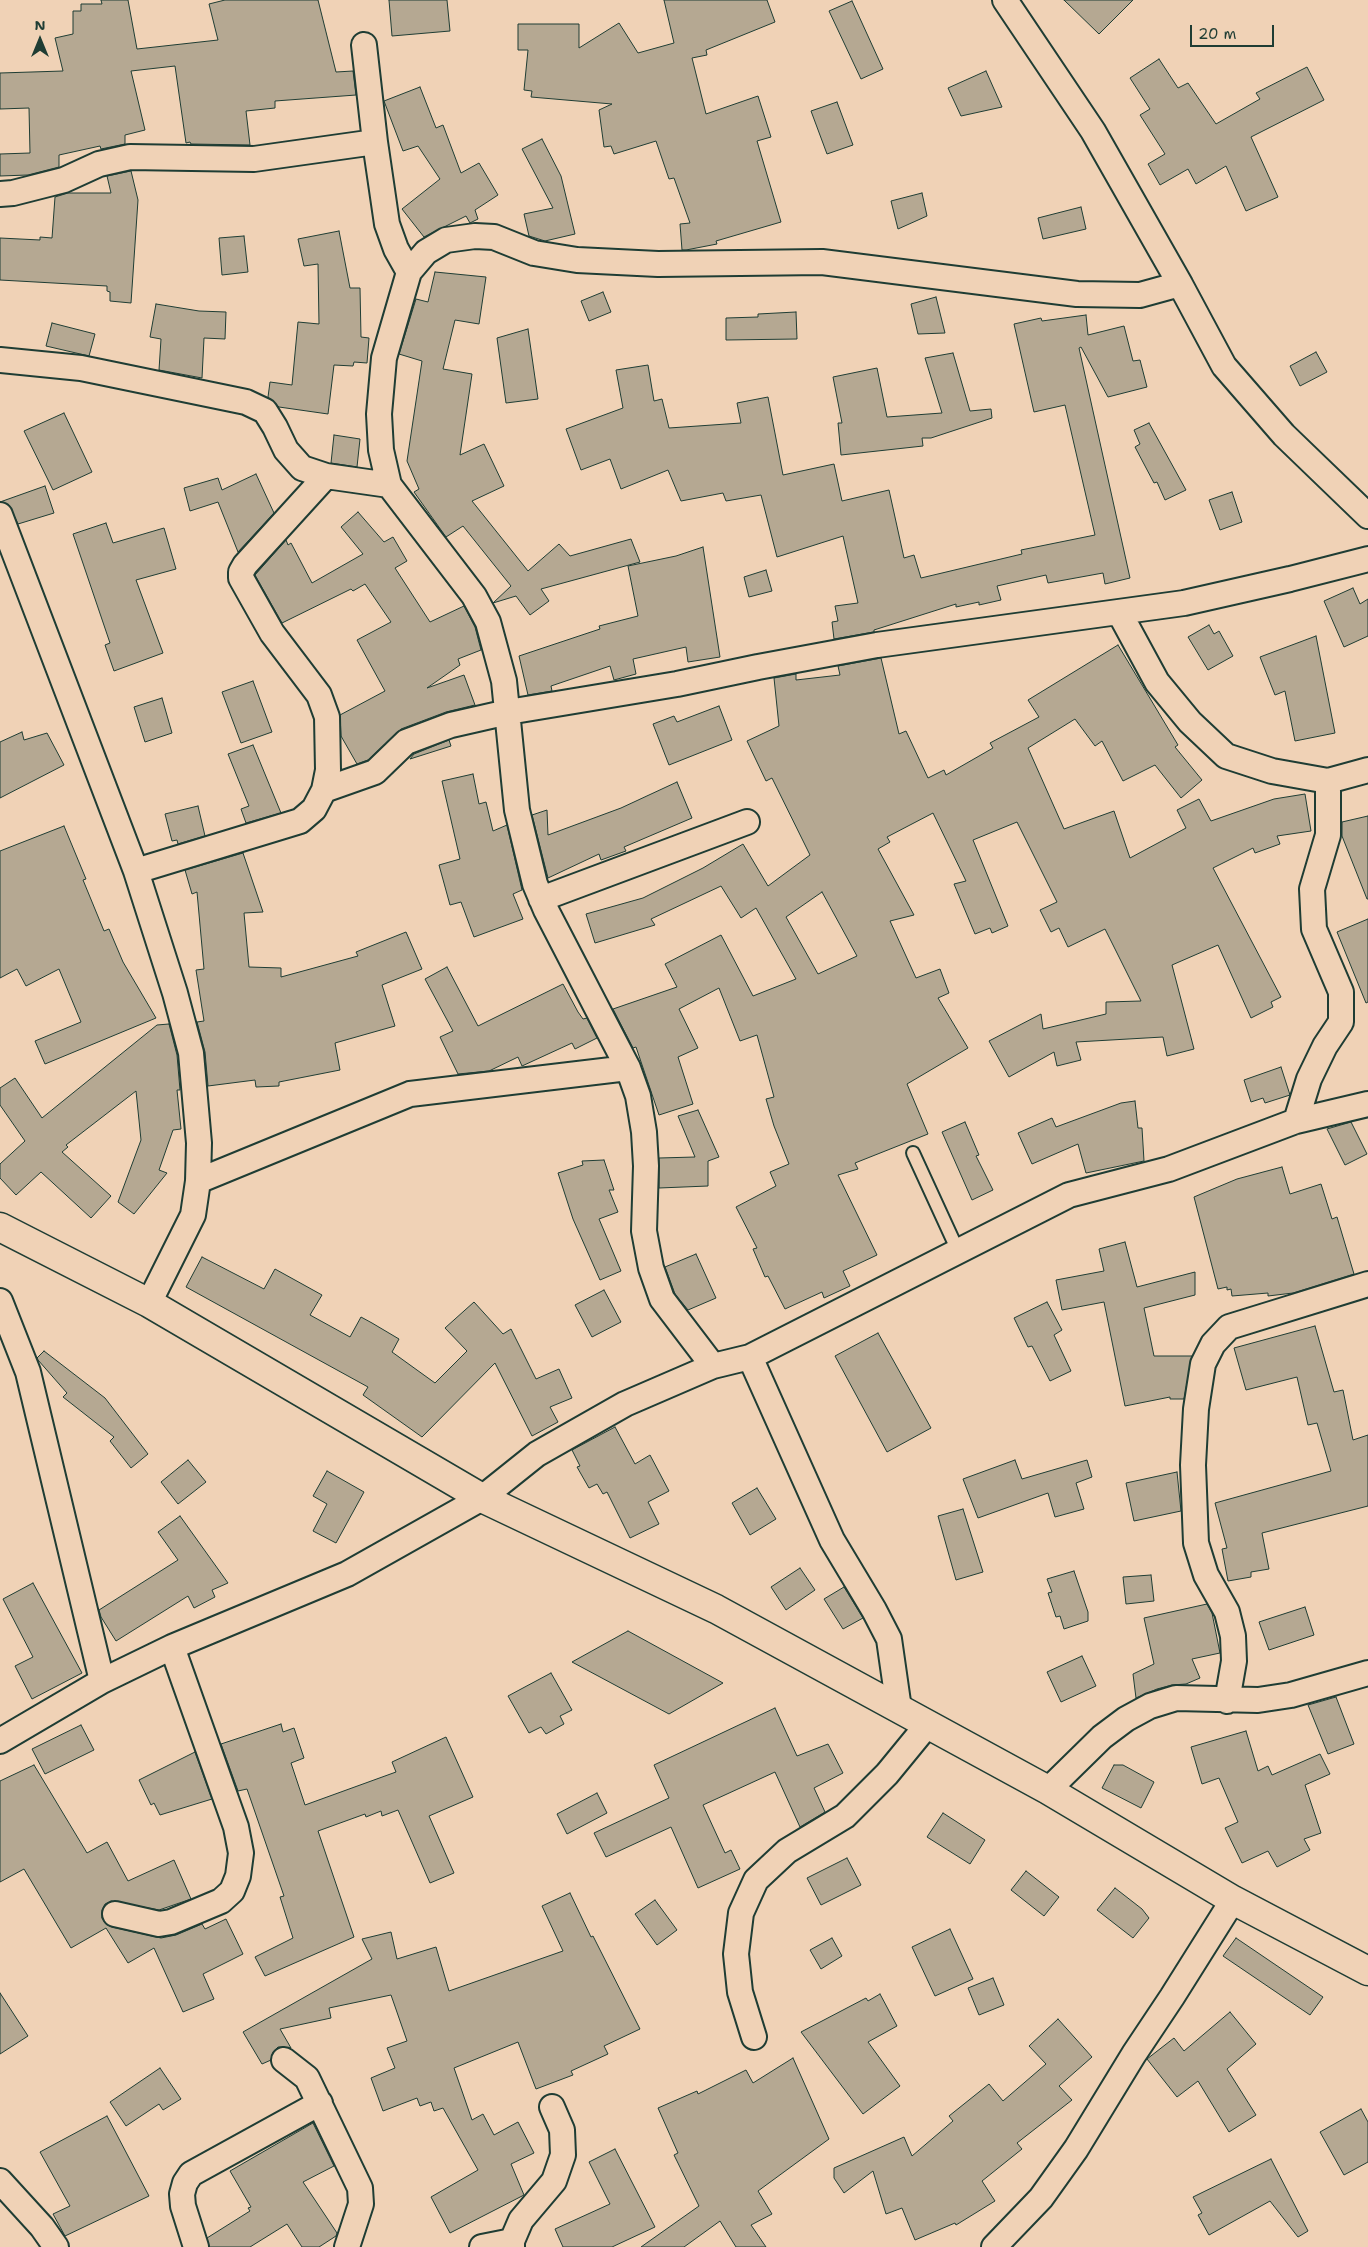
<!DOCTYPE html>
<html>
<head>
<meta charset="utf-8">
<style>
	body { margin:0 }
	#map { position:relative; width:1368px; height:2247px; overflow:hidden; background:#f0d2b6; font-family:"Shantell Sans",sans-serif }
	canvas { display:block }
	.north { position:absolute; left:15px; top:15px; width:50px; height:50px; -webkit-text-stroke:4px #f0d2b6; paint-order:stroke; rotate:0deg; font-size:14px; font-weight:700; line-height:20px; text-align:center; color:#1f3d34 }
	.north::after { content:''; display:block; margin:auto; width:18px; height:22px; background:#1f3d34; clip-path:polygon(50% 0,100% 100%,50% 72%,0 100%) }
	.scale { position:absolute; left:1190px; top:25px; width:84px; height:22px; box-sizing:border-box; border:2px solid #1f3d34; border-top:0; padding-left:6px; font-size:15px; line-height:18px; white-space:nowrap; color:#1f3d34; -webkit-text-stroke:4px #f0d2b6; paint-order:stroke }
</style>
</head>
<body>
<div id="map">
<canvas width="1368" height="2247"></canvas>
<div class="north">N</div>
<div class="scale">20 m</div>
</div>
<script>
const c = document.querySelector('canvas').getContext('2d');
c.lineJoin = 'round';
function fillPath(path, color) { c.fillStyle = color; c.fill(path, 'evenodd'); }
const shape = rows => new Path2D(rows.map(r => 'M' + r).join(''));
function strokePath(path, color, width, dash) { c.strokeStyle = color; c.lineWidth = width; c.lineCap = dash ? 'butt' : 'round'; c.setLineDash(dash || []); c.stroke(path); }
const building = shape([
	[101,0,128,0,137,49,218,40,209,4,225,0,318,0,336,72,353,71,356,95,275,101,275,108,246,111,250,145,191,144,190,142,186,143,175,66,131,71,145,130,125,135,125,144,101,149,100,146,59,155,59,167,28,175,0,176,0,154,30,153,29,108,0,109,0,73,63,71,55,38,73,34,73,11,81,11,81,4,102,4,101,0],
	[389,0,447,0,450,31,392,36,389,0],
	[664,0,767,0,775,22,706,50,707,55,692,58,706,114,758,96,771,137,757,141,781,222,716,241,717,244,686,250,682,250,680,224,690,223,674,178,669,179,656,141,614,154,611,146,604,147,599,110,612,104,531,97,532,91,524,90,528,50,518,50,518,24,579,24,579,48,619,23,638,53,674,43,664,0],
	[1064,0,1133,0,1099,34,1064,0],
	[852,1,883,69,861,79,829,11,852,1],
	[1159,59,1178,88,1188,83,1216,124,1260,99,1256,93,1307,67,1324,100,1251,137,1278,197,1246,211,1226,166,1196,184,1188,169,1160,185,1148,164,1165,154,1140,115,1150,109,1130,78,1159,59],
	[986,71,1002,107,961,116,948,88,986,71],
	[420,87,436,128,443,125,461,173,479,163,498,195,475,210,478,219,470,223,466,216,424,237,402,209,440,179,418,146,403,151,384,101,420,87],
	[837,102,853,145,827,154,811,111,837,102],
	[542,139,561,176,575,234,545,241,529,236,524,214,553,208,522,149,542,139],
	[131,171,138,200,131,303,110,301,110,292,107,291,107,286,0,280,0,238,40,240,40,237,52,238,55,197,68,193,111,193,107,176,131,171],
	[922,193,927,216,898,229,891,201,922,193],
	[1081,207,1086,229,1043,239,1038,218,1081,207],
	[339,231,350,288,360,288,361,337,369,338,367,363,354,362,353,366,334,365,328,414,279,407,268,397,270,382,292,385,298,322,319,324,318,264,304,266,298,239,339,231],
	[244,236,248,272,222,275,219,238,244,236],
	[435,272,486,277,479,324,455,320,443,369,472,374,460,455,484,444,504,486,472,501,528,571,559,544,570,556,631,539,640,562,541,589,549,601,530,615,516,596,493,603,511,586,463,526,446,537,414,492,419,489,407,461,422,361,399,354,416,299,428,302,435,272],
	[603,292,611,312,589,321,581,301,603,292],
	[936,297,945,333,918,334,911,304,936,297],
	[156,304,199,311,226,312,225,339,204,338,202,378,159,370,161,339,150,337,156,304],
	[796,312,797,339,726,340,726,318,758,317,758,314,796,312],
	[1086,315,1088,335,1124,326,1133,361,1140,360,1147,387,1108,397,1081,347,1079,348,1130,578,1105,584,1103,573,1048,583,1046,575,997,586,1001,600,979,605,979,602,956,607,956,604,874,630,874,632,834,639,832,622,838,621,835,606,858,603,843,536,777,557,761,495,726,501,723,493,681,501,668,470,621,489,610,459,581,470,566,429,623,408,616,370,648,365,654,401,662,399,669,428,741,423,737,403,768,397,783,475,834,464,842,501,889,490,904,558,914,555,921,578,1022,554,1021,550,1095,535,1065,405,1034,412,1014,324,1041,318,1042,321,1086,315],
	[52,323,95,334,89,356,46,346,52,323],
	[528,329,538,399,506,403,497,338,528,329],
	[1316,352,1327,372,1300,386,1290,366,1316,352],
	[953,353,970,411,991,409,992,418,931,438,922,438,923,446,841,455,838,423,842,423,833,377,877,368,887,417,942,413,925,358,953,353],
	[64,413,92,472,53,490,24,431,64,413],
	[1149,423,1186,490,1165,500,1157,482,1154,483,1135,447,1140,444,1134,430,1149,423],
	[334,435,360,439,357,467,331,463,334,435],
	[256,474,274,513,238,552,218,502,190,511,184,488,218,478,222,490,256,474],
	[45,486,54,513,18,524,9,505,0,502,45,486],
	[1232,492,1242,522,1220,530,1209,500,1232,492],
	[358,512,384,542,393,537,407,561,395,568,430,622,464,606,475,627,481,650,458,659,460,665,427,688,464,675,475,705,446,712,401,729,368,760,357,764,341,736,340,715,385,691,357,640,391,622,365,584,353,591,351,589,282,623,255,575,286,540,288,545,291,543,312,583,363,554,341,527,358,512],
	[106,523,113,543,164,528,176,569,136,580,163,653,114,671,105,645,110,643,73,534,106,523],
	[703,547,720,657,688,662,686,647,633,659,636,674,614,680,610,666,551,686,552,691,528,695,519,656,600,629,599,626,638,616,628,566,676,556,703,547],
	[766,570,772,591,749,597,744,577,766,570],
	[1353,588,1360,604,1368,599,1368,636,1344,647,1324,601,1353,588],
	[1209,625,1214,634,1219,631,1233,656,1208,670,1188,637,1209,625],
	[1316,636,1335,733,1295,741,1285,691,1275,695,1260,657,1316,636],
	[1118,645,1178,745,1175,747,1202,780,1181,798,1155,765,1123,781,1102,741,1095,746,1075,719,1028,748,1064,829,1114,811,1130,858,1186,828,1177,810,1199,799,1211,821,1274,799,1305,794,1311,831,1277,836,1280,844,1255,853,1253,848,1213,868,1281,997,1271,1002,1273,1007,1251,1018,1218,945,1172,965,1194,1049,1167,1056,1163,1037,1076,1042,1081,1060,1057,1066,1054,1052,1009,1077,989,1041,1041,1014,1043,1029,1106,1014,1106,1002,1141,1001,1105,929,1068,947,1059,928,1051,932,1040,910,1057,902,1017,822,973,840,1008,926,992,933,990,928,975,934,954,884,966,881,933,813,887,837,890,842,878,849,914,915,890,921,916,978,940,969,949,993,938,998,968,1048,907,1084,928,1134,855,1163,858,1169,838,1175,877,1255,843,1271,850,1286,824,1298,822,1292,785,1309,768,1276,765,1277,753,1249,757,1248,736,1207,776,1186,770,1172,789,1164,774,1126,766,1099,774,1097,757,1035,740,1041,719,988,679,1009,698,1048,678,1057,693,1104,659,1115,636,1047,633,1048,613,1009,677,987,665,964,721,935,753,996,796,979,756,908,741,918,721,886,651,919,655,925,595,943,586,914,643,898,703,868,743,844,768,886,810,855,772,778,766,781,747,741,779,726,774,678,796,674,796,680,840,675,838,666,881,658,899,734,906,731,928,778,944,770,946,775,993,748,990,743,1039,717,1028,700,1118,645],
	[822,892,857,956,818,974,786,917,822,892],
	[253,681,272,732,241,743,222,692,253,681],
	[162,698,172,733,145,742,134,707,162,698],
	[719,706,732,740,669,765,653,724,674,716,677,722,719,706],
	[22,732,24,740,47,733,64,765,0,798,0,742,22,732],
	[449,740,451,746,410,759,414,754,449,740],
	[253,745,281,813,246,823,241,809,249,806,228,754,253,745],
	[473,774,479,804,486,802,493,831,507,825,522,890,513,894,523,919,474,937,461,902,450,905,439,865,460,859,442,781,473,774],
	[677,782,692,818,624,847,626,851,601,860,599,854,548,878,532,815,547,810,548,835,621,808,677,782],
	[198,806,205,836,178,844,177,840,172,841,165,814,198,806],
	[1368,816,1368,899,1367,899,1342,836,1342,822,1368,816],
	[64,826,86,879,83,880,104,931,109,929,123,962,156,1018,45,1064,35,1041,81,1022,59,969,26,986,17,969,0,978,0,851,64,826],
	[243,853,263,912,244,913,249,967,281,968,281,977,358,956,356,952,406,932,422,969,382,985,395,1026,335,1043,340,1070,279,1082,279,1086,256,1087,255,1080,208,1086,205,1052,197,1022,204,1021,196,970,204,969,197,892,192,894,185,870,243,853],
	[1368,919,1368,1002,1366,1003,1337,932,1368,919],
	[447,967,478,1026,563,984,578,1012,583,1019,587,1018,597,1038,575,1049,572,1043,522,1066,518,1057,489,1071,458,1074,440,1037,453,1031,425,979,447,967],
	[169,1024,177,1055,180,1090,177,1090,181,1129,173,1130,159,1170,167,1173,134,1214,118,1202,141,1140,136,1091,66,1145,68,1147,62,1152,111,1196,91,1218,41,1172,16,1195,0,1178,0,1164,25,1141,0,1105,0,1088,15,1078,42,1118,157,1025,169,1024],
	[1281,1067,1290,1095,1265,1103,1263,1098,1251,1102,1244,1080,1281,1067],
	[1135,1101,1138,1128,1142,1128,1144,1161,1086,1173,1078,1144,1032,1164,1018,1133,1052,1118,1056,1127,1121,1103,1135,1101],
	[698,1110,719,1157,708,1161,708,1186,659,1188,659,1158,695,1157,678,1116,698,1110],
	[965,1122,979,1155,976,1156,993,1190,972,1200,942,1132,965,1122],
	[1351,1122,1367,1154,1345,1165,1327,1129,1351,1122],
	[604,1160,614,1190,609,1190,618,1212,599,1219,621,1271,600,1280,573,1219,558,1173,583,1165,582,1161,604,1160],
	[1282,1167,1290,1194,1321,1184,1332,1219,1337,1217,1354,1274,1293,1293,1268,1296,1268,1293,1232,1296,1231,1289,1227,1290,1227,1287,1218,1289,1194,1197,1237,1179,1282,1167],
	[1125,1242,1137,1287,1195,1272,1195,1295,1144,1308,1154,1356,1192,1356,1184,1399,1170,1399,1170,1397,1125,1406,1104,1302,1062,1310,1056,1280,1104,1271,1099,1249,1125,1242],
	[696,1254,716,1298,688,1310,675,1294,665,1267,696,1254],
	[202,1257,264,1289,275,1269,322,1295,310,1315,350,1337,361,1317,372,1323,399,1339,392,1352,435,1383,467,1351,445,1328,474,1302,503,1334,511,1329,536,1379,559,1369,572,1398,550,1407,558,1422,532,1436,495,1363,422,1437,363,1395,368,1387,186,1287,202,1257],
	[604,1290,621,1322,592,1337,575,1305,604,1290],
	[1047,1302,1062,1330,1054,1335,1071,1371,1050,1381,1032,1346,1028,1347,1014,1318,1047,1302],
	[1315,1326,1334,1392,1343,1390,1353,1440,1368,1435,1368,1506,1262,1533,1269,1569,1251,1572,1251,1577,1228,1581,1222,1549,1227,1548,1215,1503,1331,1471,1317,1423,1308,1425,1297,1377,1246,1390,1234,1348,1315,1326],
	[878,1333,931,1428,887,1452,835,1356,878,1333],
	[44,1351,105,1398,148,1454,131,1468,110,1441,114,1437,63,1397,67,1393,38,1360,37,1358,44,1351],
	[615,1427,635,1464,650,1455,669,1491,648,1502,659,1524,630,1538,607,1492,603,1494,597,1484,589,1488,577,1467,580,1466,572,1450,615,1427],
	[188,1460,206,1482,178,1504,161,1482,188,1460],
	[1015,1460,1022,1479,1087,1460,1092,1477,1076,1483,1084,1509,1055,1517,1048,1493,978,1518,963,1479,1015,1460],
	[327,1471,364,1492,336,1543,313,1531,327,1504,313,1496,327,1471],
	[1177,1472,1181,1511,1134,1521,1126,1483,1177,1472],
	[757,1488,776,1519,750,1535,732,1503,757,1488],
	[963,1509,983,1572,956,1580,938,1516,963,1509],
	[180,1516,228,1583,212,1590,215,1597,194,1608,188,1596,116,1641,101,1617,99,1610,178,1560,158,1532,180,1516],
	[800,1568,815,1590,786,1610,771,1587,800,1568],
	[1074,1571,1088,1612,1088,1621,1064,1629,1060,1616,1056,1617,1048,1593,1052,1592,1047,1579,1074,1571],
	[1151,1575,1154,1601,1126,1604,1123,1577,1151,1575],
	[33,1583,82,1673,32,1699,15,1666,33,1657,3,1599,33,1583],
	[844,1587,863,1618,843,1629,824,1599,844,1587],
	[1207,1604,1212,1613,1220,1653,1192,1659,1200,1678,1186,1684,1172,1685,1157,1689,1136,1698,1133,1674,1154,1664,1144,1618,1207,1604],
	[1305,1607,1314,1635,1269,1650,1259,1622,1305,1607],
	[628,1631,723,1683,669,1714,572,1662,628,1631],
	[1082,1656,1096,1686,1061,1702,1047,1672,1082,1656],
	[551,1673,572,1710,560,1716,564,1724,546,1734,541,1727,529,1733,508,1696,551,1673],
	[1336,1697,1354,1744,1328,1754,1308,1705,1336,1697],
	[775,1708,797,1756,828,1744,843,1773,814,1788,825,1812,800,1827,775,1772,703,1805,725,1853,731,1850,740,1869,698,1888,671,1827,606,1857,594,1833,669,1798,654,1765,775,1708],
	[281,1724,283,1732,294,1728,304,1758,291,1763,305,1805,396,1772,392,1762,446,1737,473,1797,429,1816,454,1873,430,1883,398,1810,382,1816,381,1811,366,1817,365,1814,318,1831,354,1937,265,1976,255,1957,293,1938,280,1897,284,1896,247,1789,238,1791,221,1744,281,1724],
	[81,1725,94,1750,45,1774,32,1749,81,1725],
	[1246,1731,1258,1771,1268,1766,1272,1775,1320,1754,1330,1774,1305,1785,1321,1833,1304,1839,1310,1850,1277,1867,1268,1851,1242,1863,1225,1828,1238,1822,1219,1778,1202,1784,1191,1747,1246,1731],
	[195,1752,212,1799,160,1815,154,1803,151,1805,139,1780,195,1752],
	[34,1765,87,1853,107,1842,128,1881,174,1860,191,1899,159,1910,111,1901,105,1904,102,1910,102,1918,106,1924,112,1927,161,1938,176,1935,202,1924,205,1929,226,1919,243,1954,203,1974,214,1999,183,2012,154,1948,128,1963,106,1928,71,1948,24,1869,0,1882,0,1781,34,1765],
	[1114,1765,1123,1765,1154,1782,1141,1808,1102,1788,1114,1765],
	[597,1793,607,1813,567,1834,557,1814,597,1793],
	[943,1813,985,1840,970,1864,927,1837,943,1813],
	[847,1858,861,1885,821,1905,807,1878,847,1858],
	[1026,1871,1059,1897,1044,1916,1011,1890,1026,1871],
	[1115,1888,1142,1909,1149,1918,1133,1938,1097,1910,1115,1888],
	[570,1893,591,1937,593,1936,640,2029,604,2046,608,2054,571,2071,573,2075,536,2089,518,2042,454,2068,472,2120,483,2114,494,2135,518,2122,534,2153,511,2164,524,2195,450,2233,431,2197,478,2170,443,2108,434,2111,431,2102,420,2106,417,2098,383,2111,371,2078,395,2068,387,2048,407,2041,391,1995,329,2008,331,2018,280,2029,291,2048,278,2047,273,2052,271,2060,262,2064,243,2032,372,1959,362,1939,391,1932,397,1959,436,1947,449,1991,563,1951,542,1906,570,1893],
	[655,1900,677,1930,657,1945,635,1914,655,1900],
	[950,1929,973,1979,935,1996,912,1947,950,1929],
	[832,1938,842,1956,821,1969,810,1950,832,1938],
	[1236,1938,1323,1997,1310,2015,1223,1956,1236,1938],
	[993,1978,1004,2005,979,2015,968,1988,993,1978],
	[0,1993,28,2036,0,2054,0,1993],
	[880,1994,897,2026,868,2042,900,2086,863,2114,801,2032,866,1998,868,2001,880,1994],
	[1230,2012,1256,2044,1227,2069,1256,2115,1229,2132,1198,2081,1177,2097,1147,2059,1174,2038,1184,2051,1230,2012],
	[1058,2019,1092,2057,1059,2086,1072,2100,1017,2143,1022,2149,982,2181,995,2201,956,2225,955,2223,915,2240,902,2208,886,2214,873,2171,844,2193,834,2178,834,2168,904,2137,912,2156,953,2121,949,2116,989,2084,1003,2101,1046,2064,1029,2046,1058,2019],
	[793,2058,829,2139,758,2191,772,2214,751,2225,766,2247,736,2247,720,2221,684,2247,641,2247,699,2206,674,2155,678,2153,658,2108,697,2091,698,2094,746,2070,753,2083,793,2058],
	[160,2068,181,2099,163,2110,159,2104,126,2126,110,2102,160,2068],
	[1361,2109,1368,2122,1368,2162,1344,2175,1320,2132,1361,2109],
	[107,2116,149,2196,65,2236,53,2214,70,2206,40,2152,107,2116],
	[313,2123,334,2166,303,2182,337,2233,336,2236,319,2247,302,2247,287,2224,250,2247,209,2247,207,2238,250,2211,248,2208,251,2207,230,2171,313,2123],
	[615,2149,655,2227,612,2247,563,2247,555,2229,610,2204,589,2162,615,2149],
	[1271,2159,1308,2231,1298,2237,1270,2201,1209,2235,1198,2215,1202,2213,1193,2197,1271,2159]
]);
fillPath(building, '#b5a892');
strokePath(building, '#1f3d34', 1);
const lane = shape([
	[913,1153,958,1251]
]);
const street = shape([
	[1005,0,1093,131,1180,284,1224,366,1284,435,1368,516],
	[364,45,375,142,387,224,396,249,409,272],
	[0,194,13,193,64,180,99,164,130,157,254,159,375,142],
	[0,360,81,368,246,402,265,411,275,427,286,450,302,468,326,476,389,485],
	[0,515,136,871,175,993,191,1053,199,1143,198,1181,193,1215,149,1303],
	[1119,612,1157,682,1190,722,1226,756,1272,771,1328,781,1368,770],
	[324,790,375,772,406,742,451,725,508,712,677,684,758,667,877,645,1184,603,1290,579,1368,559],
	[136,871,300,821,314,809,324,790,328,770,327,717,319,695,272,633,241,578,241,572,245,565,326,476],
	[541,899,747,822],
	[1296,1121,1309,1079,1325,1046,1341,1022,1341,992,1314,929,1312,889,1328,835,1328,781],
	[198,1181,410,1094,628,1068],
	[0,1301,28,1372,102,1681],
	[750,1357,832,1540,874,1610,889,1639,899,1709],
	[713,1366,662,1299,651,1268,644,1231,646,1166,644,1132,638,1096,628,1068,546,910,535,884,517,810,504,681,488,622,474,596,389,485,381,450,379,414,384,358,409,272,426,252,446,240,475,236,494,237,534,253,577,260,658,264,822,262,1077,294,1140,295,1180,284],
	[1227,1701,1234,1661,1233,1636,1227,1612,1206,1575,1196,1543,1193,1465,1196,1409,1203,1364,1213,1344,1229,1327,1368,1284],
	[0,1741,102,1681,172,1647,347,1574,482,1498,537,1454,625,1404,713,1366,750,1357,1069,1195,1169,1169,1296,1121,1368,1104],
	[1048,1790,1102,1737,1126,1719,1150,1706,1176,1698,1258,1700,1291,1695,1368,1673],
	[115,1914,159,1924,171,1922,221,1901,232,1891,238,1876,241,1853,236,1827,172,1647],
	[754,2037,740,1992,736,1954,741,1913,756,1880,787,1851,845,1816,887,1774,928,1724],
	[284,2060,307,2078,360,2188,361,2204,347,2247],
	[0,2181,42,2227,56,2247],
	[196,2247,183,2206,182,2194,185,2183,191,2174,320,2103],
	[482,2247,512,2241],
	[512,2247,512,2241,521,2220,554,2181,563,2155,562,2130,552,2107],
	[994,2247,1041,2198,1076,2149,1134,2054,1172,1997,1233,1900]
]);
const secondary = shape([
	[0,1227,149,1303,482,1498,716,1609,1048,1790,1233,1900,1368,1971]
]);
strokePath(lane, '#1f3d34', 16);
strokePath(street, '#1f3d34', 28);
strokePath(secondary, '#1f3d34', 31);
strokePath(lane, '#f0d2b6', 12);
strokePath(street, '#f0d2b6', 24);
strokePath(secondary, '#f0d2b6', 28);
</script>
</body>
</html>
